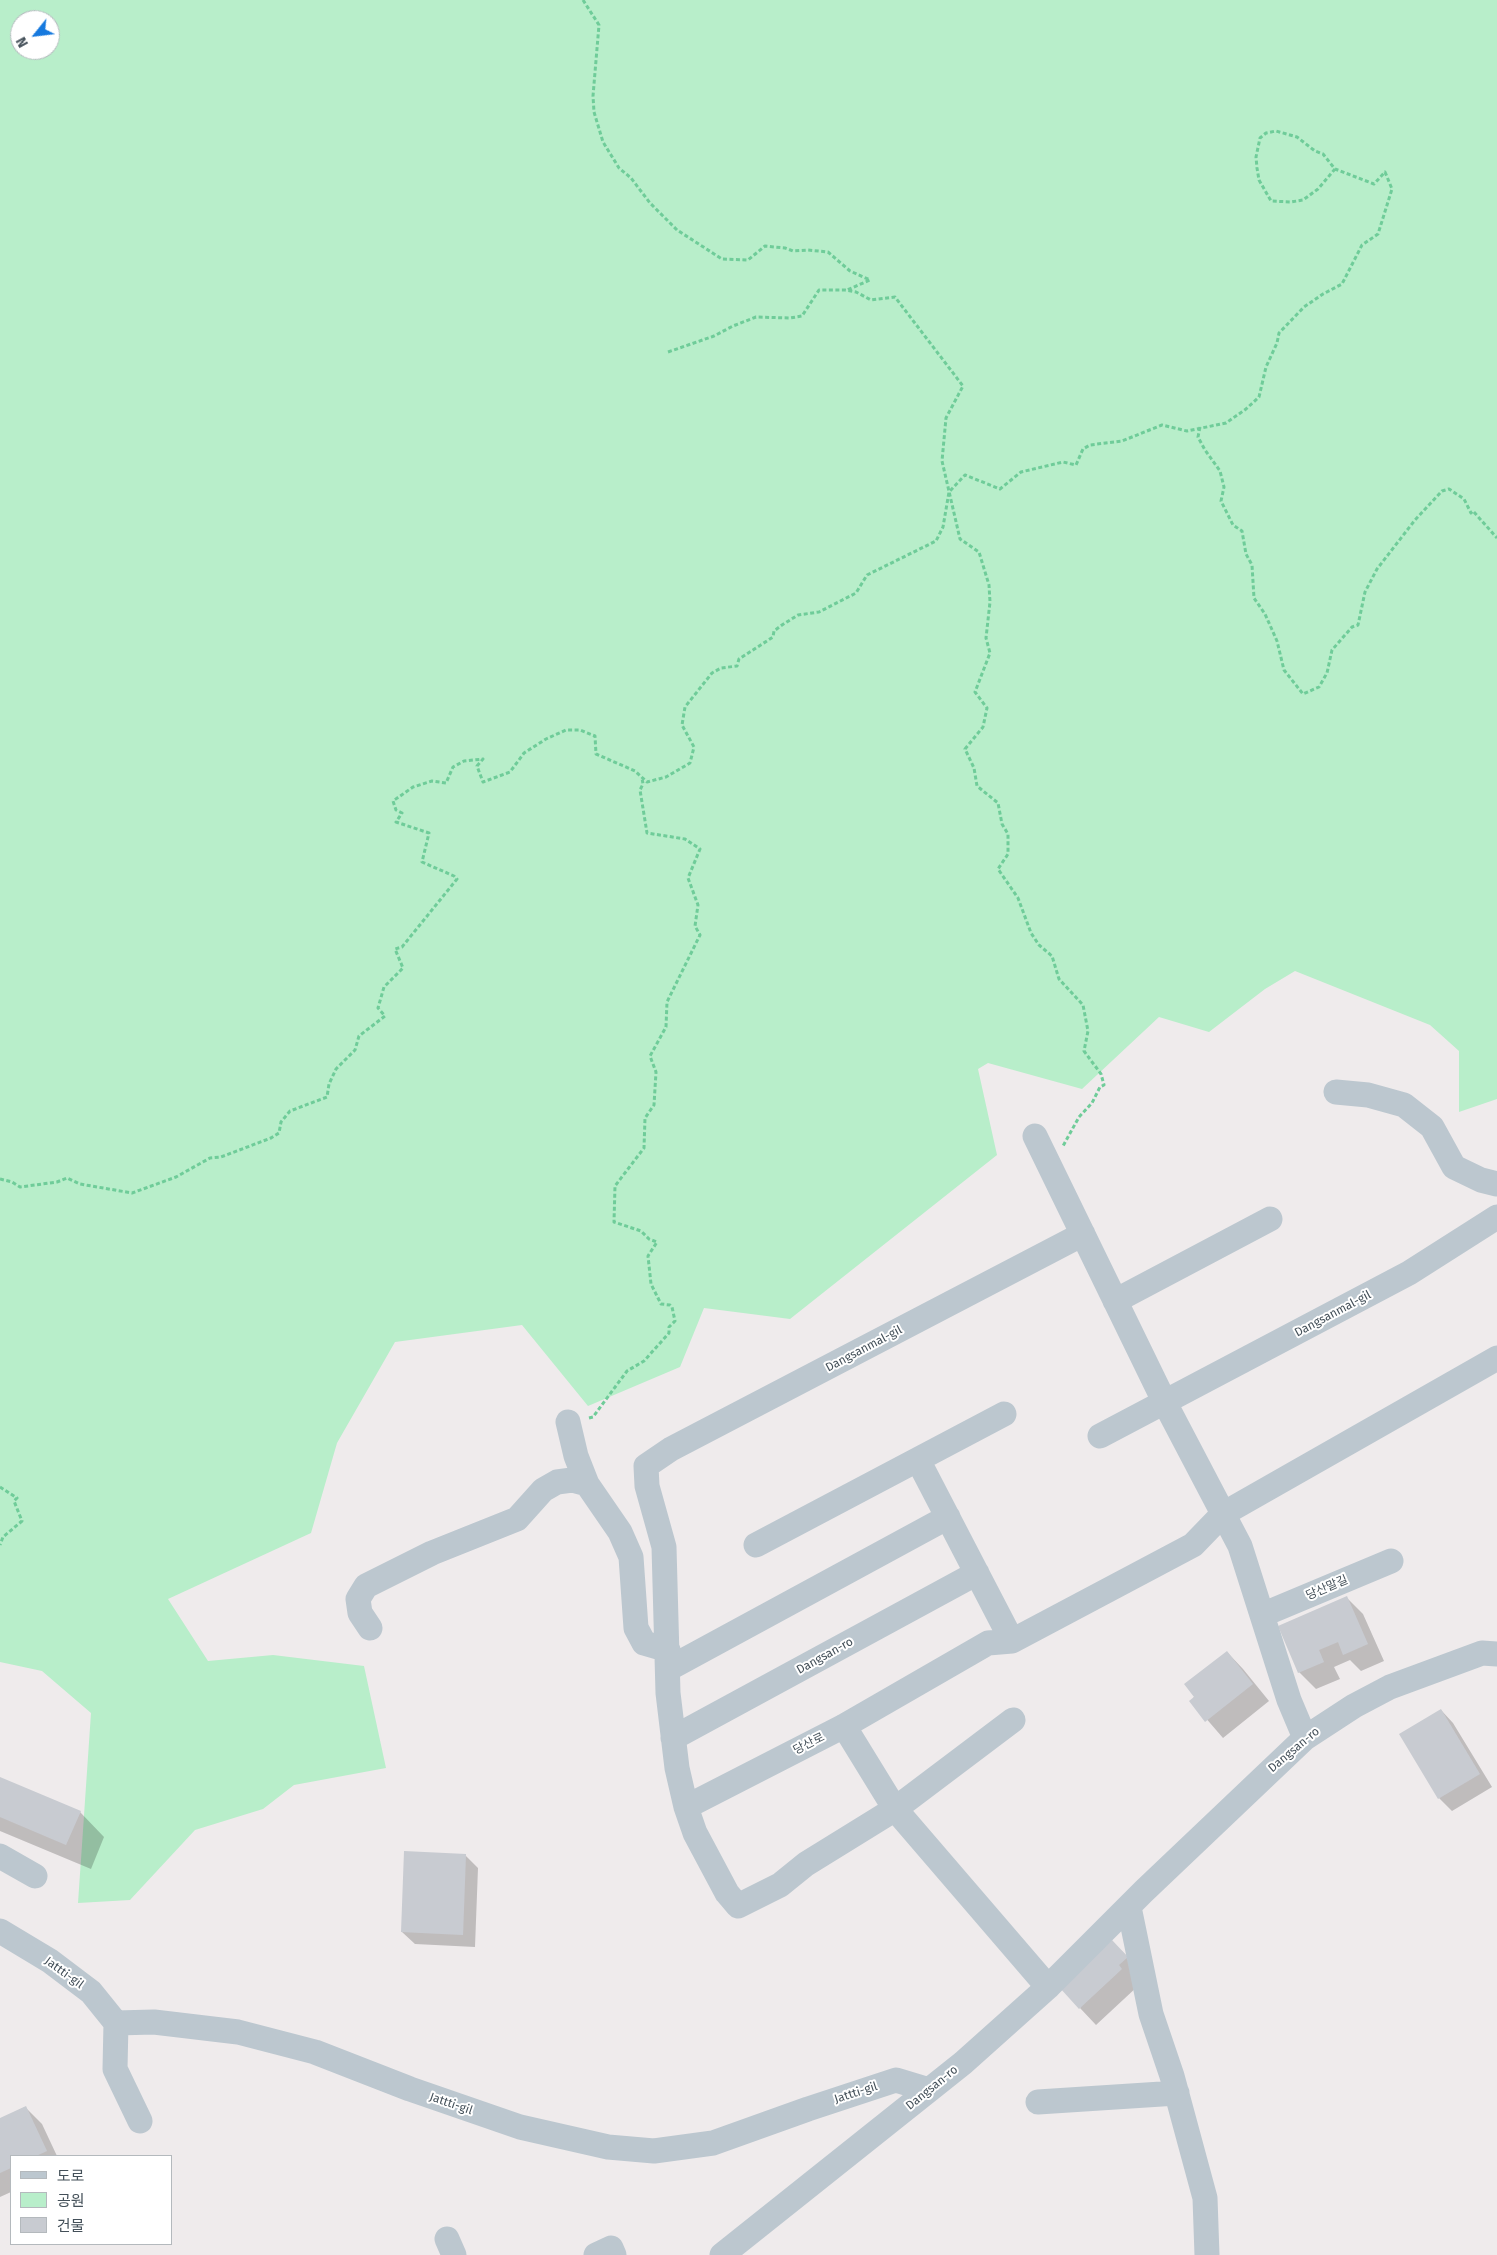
<!DOCTYPE html>
<html>
<head>
<meta charset="utf-8">
<style>
	body { margin:0 }
	#map { position:relative; width:1497px; height:2255px; overflow:hidden; background:#efebec; font-family:"Fira Sans","Noto Sans KR",sans-serif }
	canvas { display:block }
	.legend { position:absolute; left:10px; top:2155px; width:162px; height:90px; box-sizing:border-box; background:#fff; border:1px solid #b4b9bd; margin:0; padding:6px 9px; list-style:none; font-size:15px; color:#445059 }
	.legend li { display:flex; align-items:center; gap:10px; height:25px }
	.legend b { width:25px; border:1px solid #b4b9bd }
	.north { position:absolute; left:10px; top:10px; width:50px; height:50px; box-sizing:border-box; background:#fff; border:1px solid #b4b9bd; border-radius:50%; rotate:241deg; font-size:14px; font-weight:700; line-height:20px; text-align:center; color:#445059 }
	.north::after { content:''; display:block; margin:auto; width:18px; height:22px; background:#1679de; clip-path:polygon(50% 0,100% 100%,50% 72%,0 100%) }
</style>
</head>
<body>
<div id="map">
<canvas width="1497" height="2255"></canvas>
<ul class="legend">
<li><b style="height:6px;background:#bcc7cf"></b>도로</li>
<li><b style="height:14px;background:#b8eeca"></b>공원</li>
<li><b style="height:14px;background:#c8cbd1"></b>건물</li>
</ul>
<div class="north">N</div>
</div>
<script>
const c = document.querySelector('canvas').getContext('2d');
c.lineJoin = 'round';
function fillPath(path, color) { c.fillStyle = color; c.fill(path, 'evenodd'); }
const shape = rows => new Path2D(rows.map(r => 'M' + r).join(''));
function strokePath(path, color, width, dash) { c.strokeStyle = color; c.lineWidth = width; c.lineCap = dash ? 'butt' : 'round'; c.setLineDash(dash || []); c.stroke(path); }
function drawText(font, color, halo, rows, align = 'center') {
  c.font = font + ' "Fira Sans","Noto Sans KR",sans-serif'; c.lineWidth = 4; c.setLineDash([]); c.textBaseline = 'middle'; c.strokeStyle = halo; c.fillStyle = color; for (const [text, x, y, turn = 0] of rows) {
    c.save(); c.translate(x, y); c.rotate((+turn || 0) * Math.PI / 180); c.textAlign = isNaN(turn) ? turn : align; if (halo) c.strokeText(text, 0, 0); c.fillText(text, 0, 0); c.restore();
  }
}
fillPath(shape([
	[0,0,1497,0,1497,1099,1459,1112,1459,1051,1430,1025,1295,971,1265,989,1209,1032,1159,1017,1082,1089,988,1063,978,1069,997,1155,790,1319,704,1308,680,1367,588,1406,522,1325,395,1342,337,1443,311,1533,168,1599,208,1661,273,1655,364,1666,386,1768,294,1785,263,1809,195,1830,130,1900,78,1903,91,1713,42,1671,0,1662],
	[20,20,50,20,50,50,20,50]
]), '#b8eeca');
fillPath(shape([
	[1346,1597,1363,1614,1384,1661,1361,1671,1350,1660,1334,1667,1340,1679,1316,1689,1299,1672],
	[1227,1652,1243,1669,1269,1701,1223,1738,1191,1701],
	[1441,1710,1453,1723,1492,1787,1452,1811,1439,1798,1401,1734],
	[0,1778,80,1812,104,1837,91,1869,0,1831],
	[465,1855,478,1868,475,1947,415,1944,402,1932],
	[1112,1942,1129,1958,1138,1986,1096,2025,1080,2008],
	[25,2107,42,2124,57,2156,11,2156,11,2192,0,2197,0,2119]
]), '#0003');
fillPath(shape([
	[1347,1596,1368,1644,1343,1655,1338,1642,1319,1650,1324,1662,1298,1673,1278,1626],
	[1227,1651,1253,1684,1205,1722,1189,1701,1194,1697,1184,1684],
	[1441,1709,1480,1774,1438,1799,1399,1734],
	[0,1777,81,1811,66,1845,0,1817],
	[404,1851,466,1854,463,1935,401,1932],
	[1112,1940,1128,1957,1119,1965,1122,1969,1079,2009,1060,1988],
	[26,2106,47,2151,36,2156,11,2156,11,2168,0,2173,0,2118]
]), '#c8cbd1');
strokePath(shape([
	[583,0,599,25,593,96,594,112,603,142,619,168,631,178,650,203,677,230,722,259,748,260,765,246,785,248,793,251,808,250,828,252,850,271,870,280,847,290],
	[668,352,714,336,733,326,756,317,790,318,802,316,819,290,845,290,856,292,871,300,895,297,963,386,946,418,942,461,960,539,979,552,989,585,990,602,986,638,990,653,975,692,987,708,983,727,965,749,974,768,977,786,998,803,1002,824,1008,834,1008,854,998,869,1018,898,1031,933,1039,945,1052,956,1059,979,1083,1005,1088,1031,1084,1051,1101,1074,1104,1085,1100,1087,1092,1103,1079,1117,1063,1146],
	[1200,427,1198,437,1205,450,1220,471,1224,487,1221,501,1233,525,1242,531,1246,554,1252,565,1254,598,1265,614,1277,641,1284,670,1303,694,1319,687,1327,673,1332,650,1352,627,1358,625,1365,592,1377,569,1415,520,1442,491,1449,489,1464,499,1471,513,1473,511,1497,538],
	[0,1179,12,1182,20,1187,57,1182,67,1178,80,1184,132,1193,176,1177,210,1158,221,1157,271,1138,279,1133,281,1122,290,1111,327,1097,329,1084,336,1069,355,1050,359,1036,385,1016,378,1008,384,987,403,968,395,949,402,947,457,879,454,876,422,862,429,833,396,822,402,813,396,810,393,801,413,787,432,781,446,783,453,767,464,761,483,759,477,766,483,782,510,772,524,753,546,739,566,730,580,730,595,736,596,754,635,771,647,782,666,777,690,763,694,747,682,725,685,707,712,673,721,668,737,666,739,659,773,637,774,631,782,625,798,615,819,612,856,593,867,575,936,541,943,527,949,492,965,475,1000,489,1021,472,1063,462,1076,465,1083,449,1090,445,1122,441,1162,425,1187,431,1226,423,1246,409,1259,397,1266,367,1277,343,1279,333,1304,307,1323,294,1342,284,1362,245,1378,234,1392,189,1385,172,1374,184,1335,169,1323,154,1315,151,1297,137,1276,131,1266,133,1260,138,1256,157,1257,168,1259,180,1271,201,1291,202,1303,200,1318,189,1335,169],
	[589,1418,593,1417,627,1371,644,1361,669,1333,669,1327,675,1321,672,1307,670,1305,661,1304,651,1284,648,1256,657,1242,649,1239,641,1231,614,1222,615,1186,644,1148,645,1118,654,1105,656,1072,650,1056,666,1027,667,1002,700,935,695,926,698,905,688,878,700,849,685,839,647,833,640,790,643,784,642,778],
	[0,1487,17,1498,14,1501,22,1521,3,1537,0,1545]
]), '#6fcc99', 3, [4, 2.5]);
strokePath(shape([
	[1336,1092,1368,1095,1404,1105,1432,1127,1454,1167,1481,1180,1497,1184],
	[1035,1136,1165,1403,1240,1546,1289,1700,1305,1738],
	[1115,1301,1270,1219],
	[568,1422,576,1456,587,1484],
	[1100,1436,1409,1273,1497,1217],
	[918,1460,1012,1641],
	[756,1545,1004,1414],
	[1262,1615,1391,1561],
	[370,1628,360,1613,358,1599,366,1586,432,1553,517,1519,543,1490,557,1482,572,1480,587,1484,620,1532,631,1557,636,1628,644,1643,668,1650],
	[668,1669,948,1517],
	[1013,1720,895,1809,806,1864,780,1885,738,1906,727,1893,695,1833,686,1807,677,1768,668,1693,664,1547,647,1486,646,1466,671,1449,1083,1234],
	[844,1726,895,1809,1048,1987],
	[673,1738,977,1573],
	[686,1807,844,1726,988,1643,1012,1641,1193,1545,1223,1514,1497,1358],
	[0,1856,35,1876],
	[1129,1907,1151,2014,1172,2076,1205,2198,1207,2255],
	[0,1931,50,1961,91,1992,116,2023,154,2022,238,2032,315,2052,410,2089,520,2127,608,2147,654,2151,713,2143,808,2109,896,2080,929,2090],
	[116,2023,115,2069,140,2121],
	[1038,2102,1177,2093],
	[447,2239,454,2255],
	[596,2255,611,2248,614,2255],
	[722,2255,963,2063,1048,1987,1144,1891,1305,1738,1354,1706,1390,1687,1482,1653,1497,1654]
]), '#bcc7cf', 25);
drawText('12px', '#445059', '#fff', [
	["Dangsanmal-gil",1333,1314,-28],
	["Dangsanmal-gil",864,1349,-28],
	["당산말길",1327,1588,-23],
	["Dangsan-ro",825,1656,-29],
	["당산로",809,1744,-27],
	["Dangsan-ro",1294,1750,-40],
	["Jattti-gil",64,1973,36],
	["Dangsan-ro",932,2088,-39],
	["Jattti-gil",856,2093,-18],
	["Jattti-gil",451,2104,19]
]);
</script>
</body>
</html>
